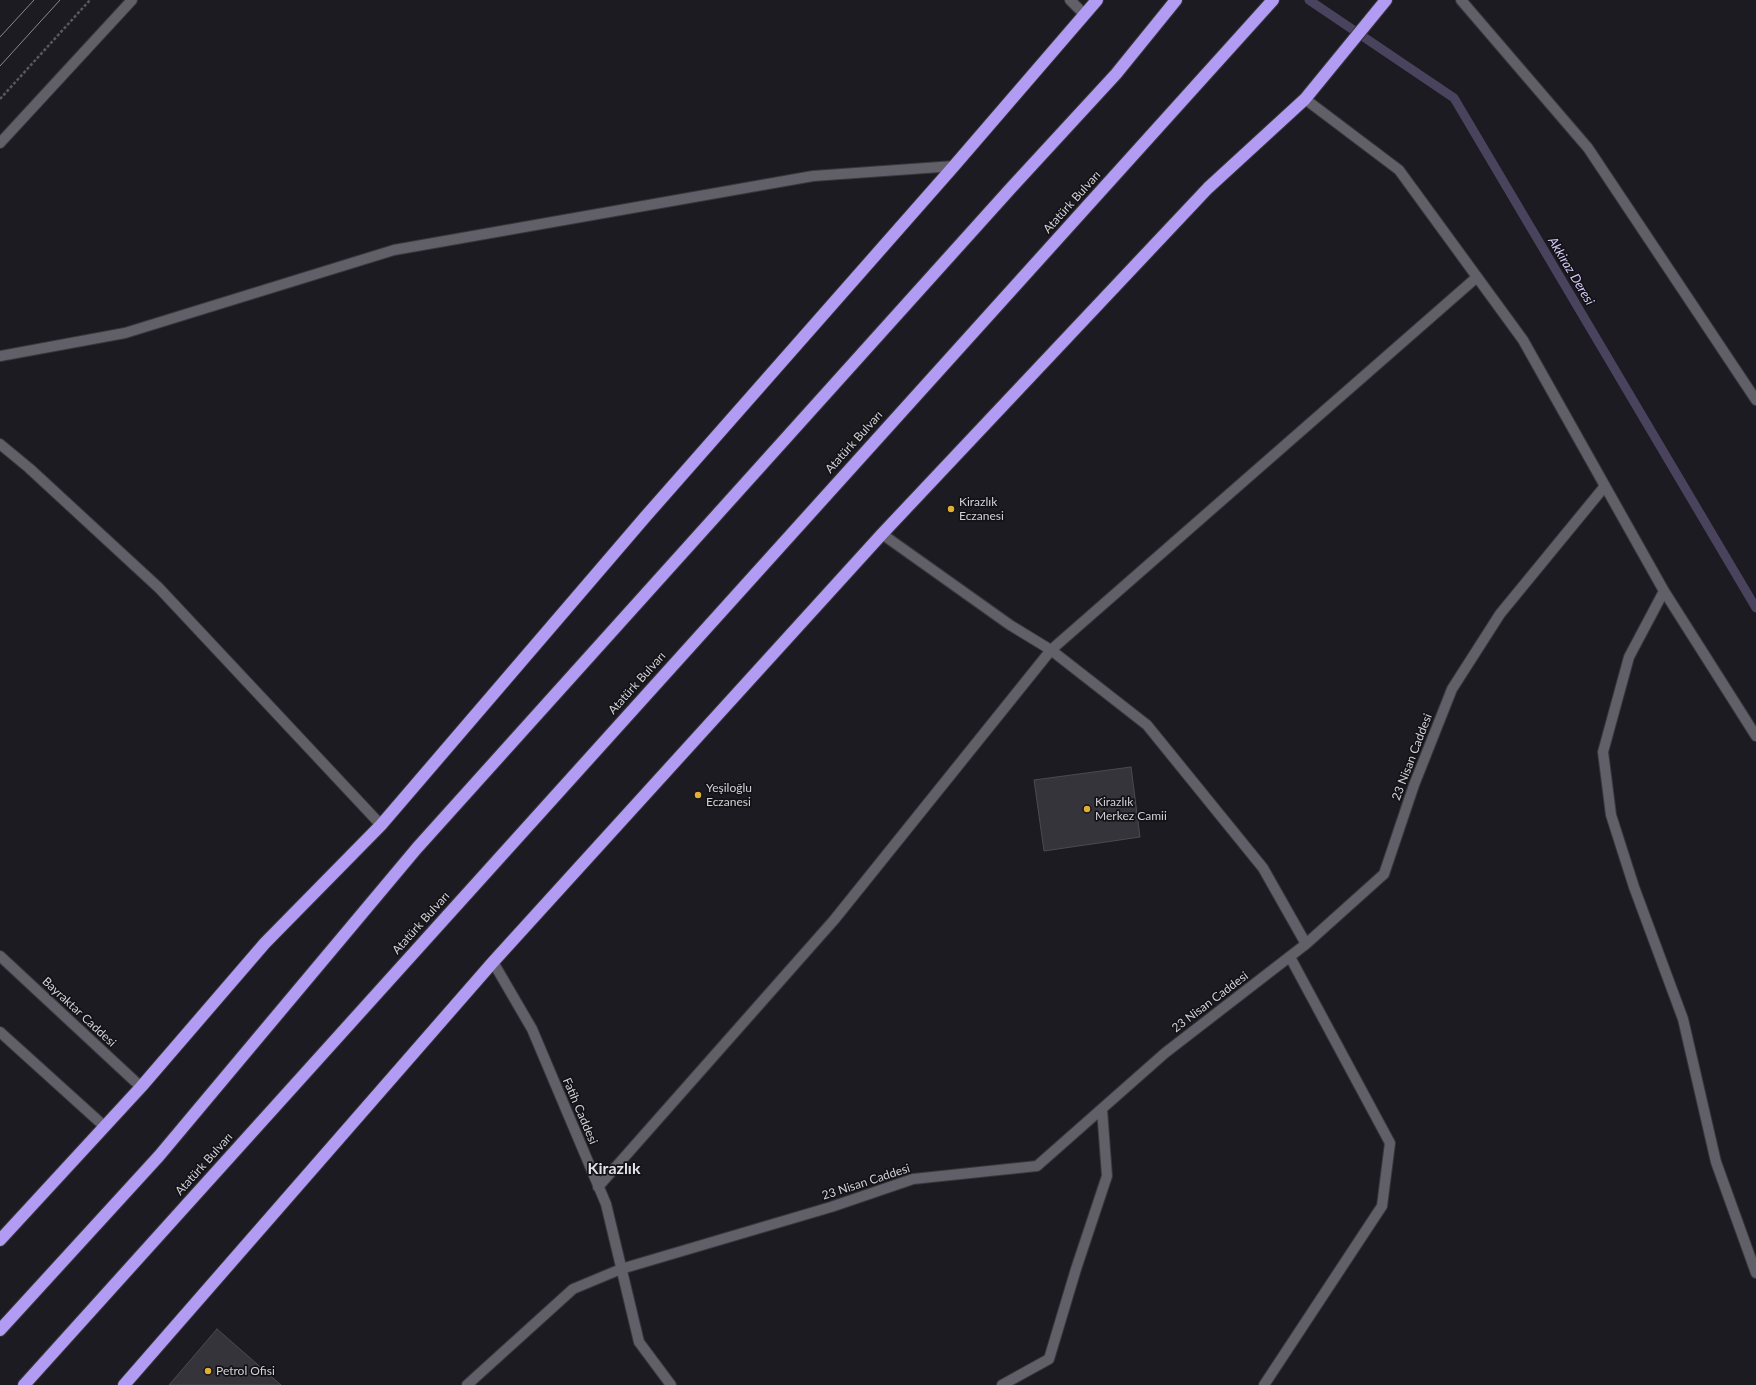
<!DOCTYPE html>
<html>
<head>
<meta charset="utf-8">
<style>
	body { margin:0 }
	canvas { display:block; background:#1c1b21 }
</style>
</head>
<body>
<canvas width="1756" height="1385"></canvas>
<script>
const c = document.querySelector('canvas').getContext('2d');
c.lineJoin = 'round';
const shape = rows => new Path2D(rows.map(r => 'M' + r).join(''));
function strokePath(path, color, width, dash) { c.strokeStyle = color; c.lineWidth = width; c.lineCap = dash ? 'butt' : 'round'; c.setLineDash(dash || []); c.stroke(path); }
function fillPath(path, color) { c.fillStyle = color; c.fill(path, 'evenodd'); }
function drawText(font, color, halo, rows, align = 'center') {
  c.font = font + ' Lato,sans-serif'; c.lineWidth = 3.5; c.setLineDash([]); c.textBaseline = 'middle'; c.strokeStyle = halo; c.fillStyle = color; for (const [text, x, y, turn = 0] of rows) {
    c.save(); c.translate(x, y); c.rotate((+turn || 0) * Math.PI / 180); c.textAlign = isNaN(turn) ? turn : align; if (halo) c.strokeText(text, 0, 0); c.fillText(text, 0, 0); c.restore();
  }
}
strokePath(shape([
	[1309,0,1454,98,1756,608]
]), '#4a435e', 9);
const building = shape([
	[1131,767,1140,837,1044,851,1034,780,1131,767],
	[217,1329,281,1385,169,1385,217,1329]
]);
fillPath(building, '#36343b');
strokePath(building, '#4b4951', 1);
const minor = shape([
	[1070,0,1084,14],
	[1461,0,1588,148,1756,400],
	[1305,99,1399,170,1523,340,1664,591,1756,736],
	[0,143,132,0],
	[0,356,125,333,394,250,813,176,954,166],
	[0,444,29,468,159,588,381,825],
	[882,534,1010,625,1051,650,1147,725,1263,868,1306,944],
	[1664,591,1629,657,1603,752,1611,815,1634,887,1683,1019,1716,1162,1756,1273],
	[0,956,141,1087],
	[493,962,532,1029,606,1204,639,1342,671,1385],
	[0,1032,104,1126],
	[598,1187,834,920,1051,650,1477,277],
	[467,1385,573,1289,621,1269,831,1207,913,1179,1037,1166,1165,1053,1306,944,1384,874,1414,785,1452,689,1500,614,1605,486],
	[1002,1385,1049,1359,1076,1269,1107,1176,1102,1109],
	[1264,1385,1382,1206,1390,1143,1290,957]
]);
const highway = shape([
	[0,1240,141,1087,265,943,381,825,646,516,954,166,1097,0],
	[0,1330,159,1156,417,848,1011,188,1116,74,1176,0],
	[24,1385,1273,0],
	[124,1385,493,962,882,534,1208,188,1305,99,1386,0]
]);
strokePath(minor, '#38373b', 12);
strokePath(highway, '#38373b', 14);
strokePath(shape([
	[0,99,90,0]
]), '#59585d', 2.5, [3, 2]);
strokePath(minor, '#615f67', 10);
strokePath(highway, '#b29bf2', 12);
strokePath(shape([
	[0,37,34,0],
	[0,66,60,0]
]), '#89888d', 1);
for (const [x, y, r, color] of [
	[951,509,4,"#e1af34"],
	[698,795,4,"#e1af34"],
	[1087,809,4,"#e1af34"],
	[208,1371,4,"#e1af34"]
]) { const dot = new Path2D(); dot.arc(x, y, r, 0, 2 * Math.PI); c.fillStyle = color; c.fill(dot); strokePath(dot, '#131217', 1.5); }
drawText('12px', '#d2d1d5', '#131217', [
	["Atatürk Bulvarı",1072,202,-48],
	["Atatürk Bulvarı",854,442,-48],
	["Atatürk Bulvarı",637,683,-48],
	["23 Nisan Caddesi",1412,757,-69],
	["Atatürk Bulvarı",421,923,-48],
	["23 Nisan Caddesi",1210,1002,-37],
	["Bayraktar Caddesi",79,1012,43],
	["Fatih Caddesi",580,1111,67],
	["Atatürk Bulvarı",204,1164,-48],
	["23 Nisan Caddesi",866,1182,-18]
]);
drawText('12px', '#d2d1d5', '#131217', [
	["Kirazlık",959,502],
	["Eczanesi",959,516],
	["Yeşiloğlu",706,788],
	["Eczanesi",706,802],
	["Kirazlık",1095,802],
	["Merkez Camii",1095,816],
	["Petrol Ofisi",216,1371]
], 'left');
drawText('italic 13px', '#d5cbf7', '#131217', [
	["Akkiraz Deresi",1571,271,59]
]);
drawText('bold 16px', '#e1dfe8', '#131217', [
	["Kirazlık",614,1169]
]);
</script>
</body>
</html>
